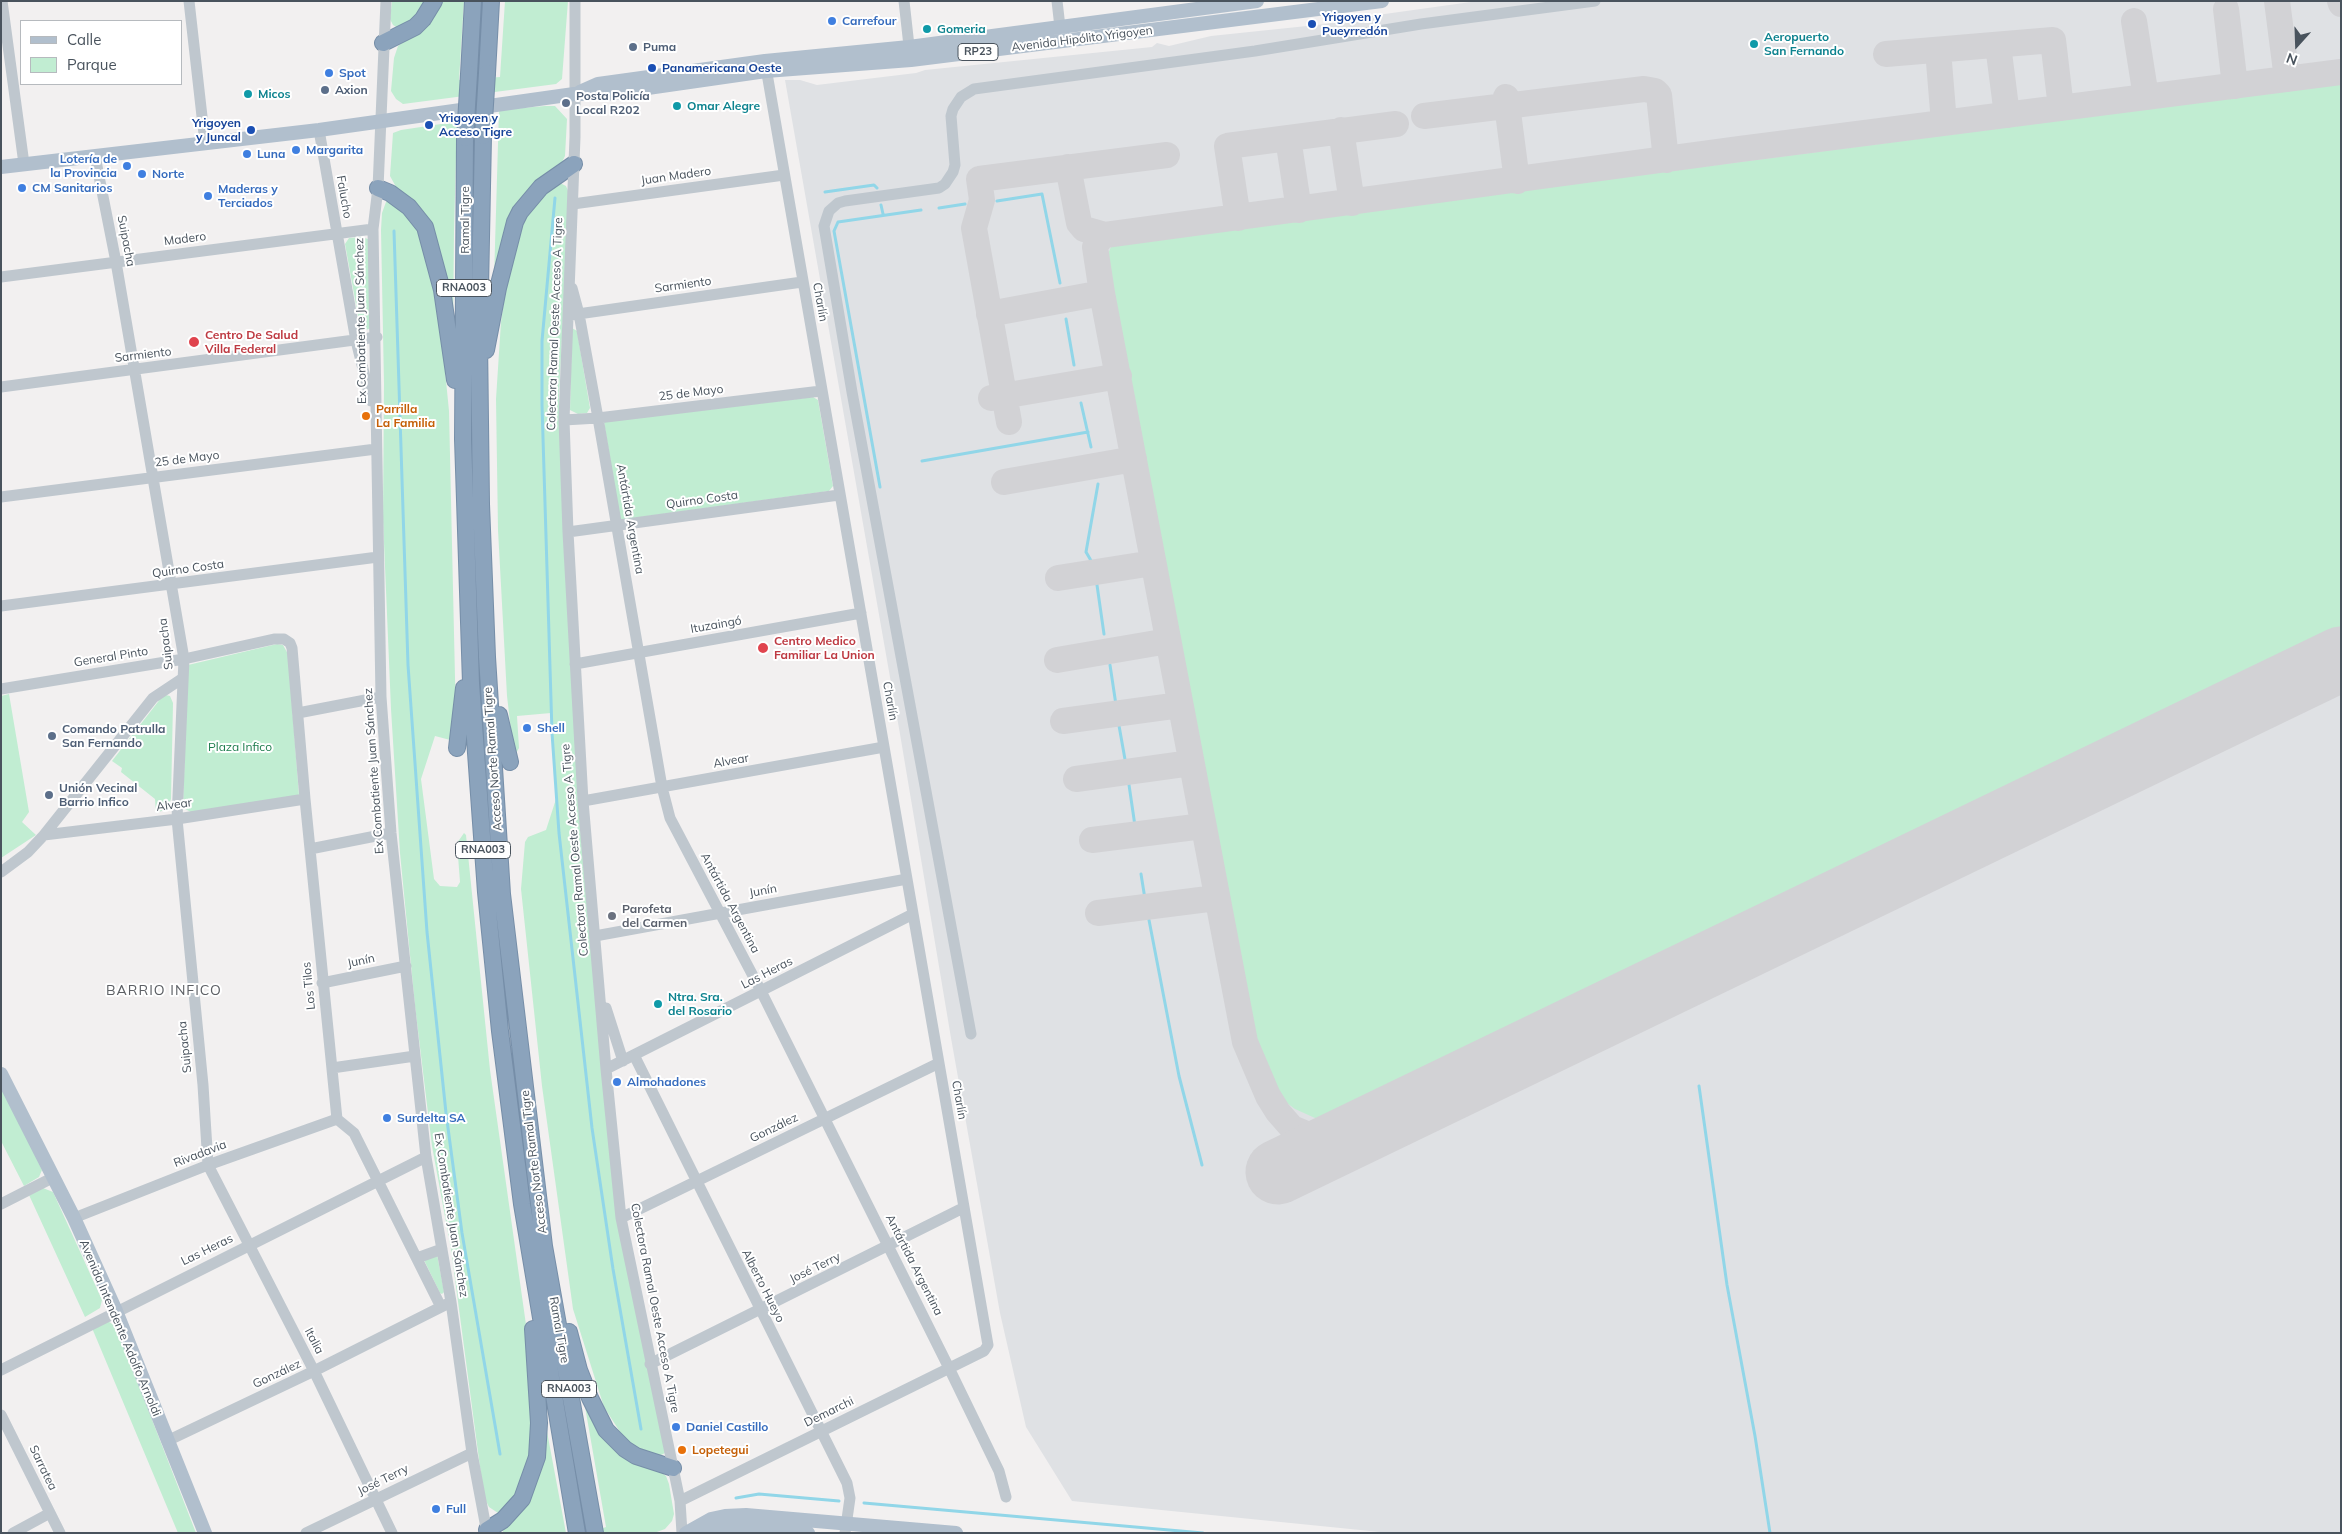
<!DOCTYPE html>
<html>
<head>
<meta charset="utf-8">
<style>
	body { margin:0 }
	#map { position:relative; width:2342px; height:1534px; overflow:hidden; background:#f2f0f0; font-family:Mulish,sans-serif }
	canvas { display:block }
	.frame { position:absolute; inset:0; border:2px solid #49535d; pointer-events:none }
	.legend { position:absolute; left:20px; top:20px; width:162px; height:65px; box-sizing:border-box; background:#fff; border:1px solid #b6babe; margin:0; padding:6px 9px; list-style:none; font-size:15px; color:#49535d }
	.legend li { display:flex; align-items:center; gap:10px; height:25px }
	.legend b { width:25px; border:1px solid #b6babe }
	.north { position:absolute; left:2272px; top:20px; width:50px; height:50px; -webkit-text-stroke:4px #fff; paint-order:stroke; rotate:200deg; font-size:14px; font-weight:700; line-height:20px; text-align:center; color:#49535d }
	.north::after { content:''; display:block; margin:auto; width:18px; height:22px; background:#49535d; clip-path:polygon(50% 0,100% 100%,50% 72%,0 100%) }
</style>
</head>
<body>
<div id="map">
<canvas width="2342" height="1534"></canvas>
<div class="frame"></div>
<ul class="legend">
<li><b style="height:6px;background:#b1bfcd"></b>Calle</li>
<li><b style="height:14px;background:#c1edd2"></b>Parque</li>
</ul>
<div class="north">N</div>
</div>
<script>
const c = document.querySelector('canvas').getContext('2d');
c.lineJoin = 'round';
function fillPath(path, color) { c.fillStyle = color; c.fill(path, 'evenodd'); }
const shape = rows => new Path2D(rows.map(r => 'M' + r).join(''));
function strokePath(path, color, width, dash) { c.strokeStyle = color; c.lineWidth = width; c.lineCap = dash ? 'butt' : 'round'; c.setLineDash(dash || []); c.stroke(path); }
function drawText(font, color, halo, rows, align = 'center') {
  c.font = font + ' Mulish,sans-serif'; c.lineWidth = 4; c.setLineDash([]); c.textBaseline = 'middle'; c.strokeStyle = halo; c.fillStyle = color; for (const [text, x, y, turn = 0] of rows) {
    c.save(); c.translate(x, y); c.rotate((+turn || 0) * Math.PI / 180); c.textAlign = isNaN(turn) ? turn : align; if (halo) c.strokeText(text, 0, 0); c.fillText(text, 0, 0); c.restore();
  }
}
fillPath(shape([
	[1478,1,2341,1,2341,1533,1390,1533,1072,1501,1026,1427,1000,1313,951,1038,900,734,785,80,800,80,817,85,916,73,925,70,1152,47,1157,43,1169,46,1211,36,1326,24,1356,18]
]), '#dfe1e4');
fillPath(shape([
	[392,1,432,1,401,30,393,25,390,19],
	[440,1,464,1,459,80,500,77,505,1,568,1,562,79,556,84,403,104,396,99,391,91,394,58,398,46,410,37],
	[2341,84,2341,633,1338,1119,1327,1121,1315,1118,1295,1109,1287,1103,1272,1083,1249,1018,1107,256,1111,247,1116,243],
	[545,106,555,106,567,119,565,156,559,168,543,179,494,279,499,110],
	[457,119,454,232,453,331,442,270,390,176,393,133,401,130,441,124,447,120],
	[558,182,566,186,569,193,569,206,559,394,578,803,607,1118,665,1453,657,1457,644,1455,622,1435,604,1407,573,1309,542,1086,521,889,525,842,528,837,546,830,557,796,551,713,517,716,519,748,515,755,512,739,507,696,498,530,496,399,501,322,509,265,526,214,539,194],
	[390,200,419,223,437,290,449,411,456,722,454,741,435,736,421,779,434,879,440,886,457,887,460,882,457,843,464,833,466,835,490,1070,529,1346,533,1447,516,1496,505,1511,498,1513,489,1507,484,1497,451,1249,432,1146,415,1006,400,853,391,709,383,519,384,384,381,230,382,213,386,202],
	[362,237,368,239,371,328,363,331,360,327,345,244,349,238],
	[572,328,577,331,590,408,587,413,578,414,570,410],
	[813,397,818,400,833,486,829,491,620,520,604,422],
	[277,644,283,645,288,654,299,795,191,812,187,810,184,808,183,804,188,665],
	[9,694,29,812,22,822,36,835,1,858,1,696],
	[166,695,170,696,173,703,171,799,167,809,156,813,155,799,121,772,122,768,112,761,161,698],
	[1,1084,42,1170,39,1177,24,1186,1,1141],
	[43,1188,53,1192,102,1300,100,1308,85,1317,29,1195],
	[437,1254,444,1292,442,1294,440,1293,423,1258],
	[108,1321,116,1327,196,1533,178,1533,92,1328],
	[580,1378,602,1425,666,1476,669,1484,674,1514,672,1521,665,1529,654,1533,589,1533,606,1527],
	[545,1421,566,1533,502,1533,508,1522]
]), '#c1edd2');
strokePath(shape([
	[825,192,874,185,877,188],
	[555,198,542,341,542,405,552,733,559,833,592,1128,613,1269,641,1429],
	[997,201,1042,194,1060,283],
	[881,205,883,214],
	[939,208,965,204],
	[394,231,408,665,427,932,446,1113,462,1233,500,1454],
	[1066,319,1074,365],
	[1081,403,1091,447],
	[922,461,1088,432],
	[880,487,834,231,838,222,921,210],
	[1093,564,1086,552,1098,484],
	[1096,578,1104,634],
	[1110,665,1116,705],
	[1118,720,1126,765],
	[1128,778,1135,826],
	[1141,874,1145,899],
	[1149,920,1179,1076,1202,1165],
	[1699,1086,1727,1285,1755,1436,1770,1533],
	[736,1498,759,1494,839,1501],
	[864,1503,1203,1533]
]), '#91d6e8', 3);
strokePath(shape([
	[2277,1,2287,79],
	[2340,1,2341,4],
	[2226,9,2235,86],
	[2134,21,2146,97],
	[1998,45,2007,115],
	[1938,50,1944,123],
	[1886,54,2053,40,2061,108],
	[1506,97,1517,181],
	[1424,116,1644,89,1655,91,1659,95,1666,160],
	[1341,130,1352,203],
	[1288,138,1299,210],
	[1068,167,1079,223,1084,229,1105,235,1740,149,2341,72],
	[1238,218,1227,146,1396,124],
	[1105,235,1097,242,1095,247,1102,293,1245,1042,1268,1096,1278,1112,1292,1128,1316,1138,1348,1138],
	[989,314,1102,293],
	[991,398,1119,376],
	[1009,422,974,228,982,200,979,179,1167,155],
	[1004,482,1134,459],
	[1058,578,1153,563],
	[1057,660,1168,641],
	[1063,721,1180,705],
	[1076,779,1191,763],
	[1092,840,1203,826],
	[1098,913,1216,898]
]), '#d2d2d5', 26);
strokePath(shape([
	[1278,1172,2341,659]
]), '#d2d2d5', 65);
const highway = shape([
	[383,43,415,27,423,19,434,1],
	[487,73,491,1],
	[469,74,473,1],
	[483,136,479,339,481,504,487,657,502,894,544,1246,595,1533],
	[465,138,463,439,471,683,486,892,500,1031,522,1204,577,1533],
	[378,188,390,193,409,207,425,227,442,290,455,380],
	[486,350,498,288,515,222,520,212,541,187,574,164],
	[499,715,510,762],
	[457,748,464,688],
	[569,1332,579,1370,590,1398,606,1430,625,1449,636,1456,673,1468],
	[487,1530,503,1520,522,1499,537,1457,539,1423,533,1329]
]);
strokePath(highway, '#768ea8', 18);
strokePath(shape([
	[2,1,24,164],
	[189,1,205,143],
	[386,1,378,188,373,229,381,697,391,833,426,1157,451,1302,472,1453,487,1533],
	[575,1,575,137,564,420,568,532,583,801,606,1069,621,1218,680,1501,682,1533],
	[904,1,910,55],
	[1057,1,1060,27],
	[319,130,356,341,371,401],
	[95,156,116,262,184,659,177,819,203,1085,208,1165,314,1371,392,1533],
	[573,204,784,175],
	[1,277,373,229],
	[572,288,579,314,598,418,662,787,670,818,761,991,949,1368,999,1471,1006,1497],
	[571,315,802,282],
	[1,387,377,337],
	[564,420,598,418,821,391],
	[1,497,376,449],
	[568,532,839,495],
	[1,606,378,557],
	[575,664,861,613],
	[1,689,184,659,274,639,284,639,290,643,292,648,305,799,337,1119,354,1133,441,1307],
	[298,713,381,697],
	[583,801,884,747],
	[44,835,177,819,305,799],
	[310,849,391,833],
	[1,872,28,852,44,835,153,698,183,678],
	[595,936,907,879],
	[322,983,406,966],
	[606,1008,623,1061],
	[971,1034,852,392,824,226,829,211,838,203,845,201,939,188,945,184,953,172,955,165,951,116,953,109,961,97,974,89,1255,51,1421,24,1595,1],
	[634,1055,847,1483,850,1498,845,1533],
	[332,1068,415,1056],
	[606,1069,913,914],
	[1,1204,54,1177],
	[74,1218,208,1165,337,1119],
	[621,1218,939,1063],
	[417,1258,442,1249],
	[650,1364,963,1208],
	[1,1370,426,1157],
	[1,1415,60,1533],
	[167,1441,314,1371,447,1304],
	[680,1501,984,1351,988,1345,765,62],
	[13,1533,50,1513],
	[306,1533,472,1453]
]), '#bfc7ce', 11);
strokePath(shape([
	[580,92,598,84,765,61,909,47,1257,1],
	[1,167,319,130,574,94,606,94,766,71,911,60,1382,1],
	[1,1074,74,1218,116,1311,205,1533],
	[686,1533,711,1519,725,1516,746,1515,956,1533],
	[699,1533,740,1528,808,1533]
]), '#b1bfcd', 14);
strokePath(highway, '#8ba3bc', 16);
const highwayBridge = shape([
	[483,136,487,73],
	[465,138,469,74]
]);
strokePath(highwayBridge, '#768ea8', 18, []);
strokePath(highwayBridge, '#8ba3bc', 16);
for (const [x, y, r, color] of [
	[832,21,5,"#3f7fe0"],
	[1312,24,5,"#1a4fb4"],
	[927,29,5,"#0f9aa8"],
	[1754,44,5,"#0f9aa8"],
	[633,47,5,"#5c6f8a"],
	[652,68,5,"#1a4fb4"],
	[329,73,5,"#3f7fe0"],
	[325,90,5,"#5c6f8a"],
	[248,94,5,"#0f9aa8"],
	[566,103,5,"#5c6f8a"],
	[677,106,5,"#0f9aa8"],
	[429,125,5,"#1a4fb4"],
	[251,130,5,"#1a4fb4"],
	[296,150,5,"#3f7fe0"],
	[247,154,5,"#3f7fe0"],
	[127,166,5,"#3f7fe0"],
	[142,174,5,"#3f7fe0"],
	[22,188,5,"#3f7fe0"],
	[208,196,5,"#3f7fe0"],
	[194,342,6,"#e0444e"],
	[366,416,5,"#e8710a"],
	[763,648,6,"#e0444e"],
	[527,728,5,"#3f7fe0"],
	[52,736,5,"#5c6f8a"],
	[49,795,5,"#5c6f8a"],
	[612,916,5,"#6b7280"],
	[658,1004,5,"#0f9aa8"],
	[617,1082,5,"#3f7fe0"],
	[387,1118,5,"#3f7fe0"],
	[676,1427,5,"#3f7fe0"],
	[682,1450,5,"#e8710a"],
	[436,1509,5,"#3f7fe0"]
]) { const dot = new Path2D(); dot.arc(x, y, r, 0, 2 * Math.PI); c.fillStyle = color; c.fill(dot); strokePath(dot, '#fff', 2); }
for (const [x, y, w] of [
	[978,52,40],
	[464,288,55],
	[483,850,55],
	[569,1389,55]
]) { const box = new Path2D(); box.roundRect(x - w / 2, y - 8.5, w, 17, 4); c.fillStyle = '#fff'; c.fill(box); strokePath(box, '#49535d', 1); }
drawText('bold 11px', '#49535d', null, [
	["RP23",978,52],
	["RNA003",464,288],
	["RNA003",483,850],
	["RNA003",569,1389]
]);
drawText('bold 12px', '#164399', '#fff', [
	["Yrigoyen y",1322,17],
	["Pueyrredón",1322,31],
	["Panamericana Oeste",662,68],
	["Yrigoyen y",439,118],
	["Acceso Tigre",439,132],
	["Yrigoyen",241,123,"right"],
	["y Juncal",241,137,"right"]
], 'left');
drawText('bold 12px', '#366cbe', '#fff', [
	["Carrefour",842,21],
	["Spot",339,73],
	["Margarita",306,150],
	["Luna",257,154],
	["Lotería de",117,159,"right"],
	["la Provincia",117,173,"right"],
	["Norte",152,174],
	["CM Sanitarios",32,188],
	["Maderas y",218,189],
	["Terciados",218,203],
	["Shell",537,728],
	["Almohadones",627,1082],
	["Surdelta SA",397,1118],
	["Daniel Castillo",686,1427],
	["Full",446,1509]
], 'left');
drawText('bold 12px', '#0d838f', '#fff', [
	["Gomeria",937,29],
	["Aeropuerto",1764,37],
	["San Fernando",1764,51],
	["Micos",258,94],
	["Omar Alegre",687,106],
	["Ntra. Sra.",668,997],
	["del Rosario",668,1011]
], 'left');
drawText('12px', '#49535d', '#fff', [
	["Avenida Hipólito Yrigoyen",1082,39,-7],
	["Juan Madero",676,176,-8],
	["Falucho",344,197,80],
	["Ramal Tigre",465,220,-90],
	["Madero",185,239,-7],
	["Suipacha",126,241,79],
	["Sarmiento",683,285,-8],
	["Charlín",820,302,80],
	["Ex Combatiente Juan Sánchez",361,321,-91],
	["Colectora Ramal Oeste Acceso A Tigre",555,324,-88],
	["Sarmiento",143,355,-7],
	["25 de Mayo",691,393,-7],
	["25 de Mayo",187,459,-7],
	["Quirno Costa",702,500,-8],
	["Antártida Argentina",630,519,80],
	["Quirno Costa",188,569,-8],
	["Ituzaingó",716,625,-10],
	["Suipacha",166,644,-97],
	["General Pinto",111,657,-9],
	["Charlín",890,701,80],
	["Acceso Norte Ramal Tigre",493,759,-94],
	["Alvear",731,761,-10],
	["Ex Combatiente Juan Sánchez",374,771,-94],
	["Alvear",174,805,-8],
	["Colectora Ramal Oeste Acceso A Tigre",575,850,-95],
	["Junín",763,891,-10],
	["Antártida Argentina",730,903,62],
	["Junín",361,961,-12],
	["Las Heras",767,973,-27],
	["Los Tilos",309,986,-96],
	["Suipacha",185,1047,-96],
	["Charlín",959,1100,80],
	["González",774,1128,-26],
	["Rivadavia",200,1154,-21],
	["Acceso Norte Ramal Tigre",534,1162,-97],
	["Ex Combatiente Juan Sánchez",451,1215,81],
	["Las Heras",207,1250,-26],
	["Antártida Argentina",914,1265,63],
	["José Terry",815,1268,-26],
	["Alberto Hueyo",763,1286,63],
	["Colectora Ramal Oeste Acceso A Tigre",655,1308,79],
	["Avenida Intendente Adolfo Arnoldi",120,1328,67],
	["Ramal Tigre",559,1330,80],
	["Italia",314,1341,62],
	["González",277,1374,-25],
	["Demarchi",829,1412,-26],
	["Sarratea",43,1468,64],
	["José Terry",383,1480,-26]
]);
drawText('bold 12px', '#4e5e75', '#fff', [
	["Puma",643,47],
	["Axion",335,90],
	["Posta Policía",576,96],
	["Local R202",576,110],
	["Comando Patrulla",62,729],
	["San Fernando",62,743],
	["Unión Vecinal",59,788],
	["Barrio Infico",59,802]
], 'left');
drawText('bold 12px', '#be3a42', '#fff', [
	["Centro De Salud",205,335],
	["Villa Federal",205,349],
	["Centro Medico",774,641],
	["Familiar La Union",774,655]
], 'left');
drawText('bold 12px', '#c56008', '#fff', [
	["Parrilla",376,409],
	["La Familia",376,423],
	["Lopetegui",692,1450]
], 'left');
drawText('12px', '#1c7b4c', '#fff', [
	["Plaza Infico",240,747]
]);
drawText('bold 12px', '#5b616d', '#fff', [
	["Parofeta",622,909],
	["del Carmen",622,923]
], 'left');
c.letterSpacing = '1px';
drawText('14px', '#5d6065', '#fff', [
	["BARRIO INFICO",164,991]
]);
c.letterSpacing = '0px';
</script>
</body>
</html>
